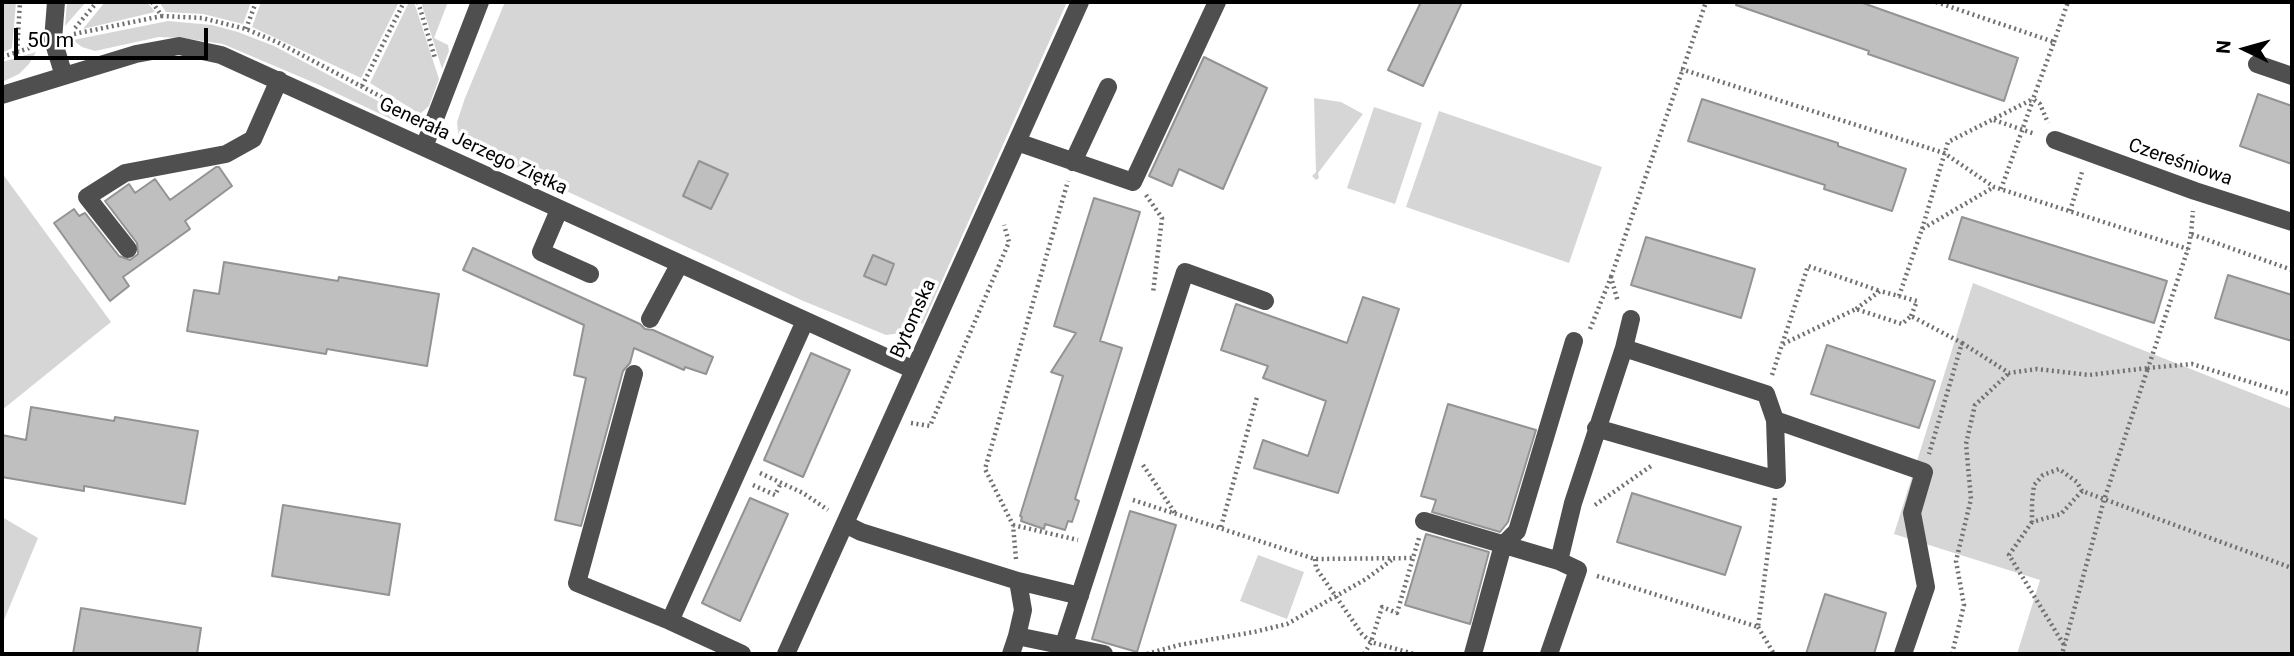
<!DOCTYPE html>
<html>
<head>
<meta charset="utf-8">
<style>
	body { margin:0 }
	#map { position:relative; width:2294px; height:656px; overflow:hidden; background:#fff; font-family:Roboto,sans-serif }
	canvas { display:block }
	.frame { position:absolute; inset:0; border:4px solid #000; pointer-events:none }
	.north { position:absolute; left:2210px; top:14px; width:70px; height:70px; -webkit-text-stroke:5px #fff; paint-order:stroke; rotate:275deg; font-size:19px; font-weight:700; line-height:28px; text-align:center; color:#000 }
	.north::after { content:''; display:block; margin:auto; width:24px; height:32px; background:#000; clip-path:polygon(50% 0,100% 100%,50% 72%,0 100%) }
	.scale { position:absolute; left:14px; top:28px; width:194px; height:32px; box-sizing:border-box; border:4px solid #000; border-top:0; padding-left:9px; font-size:21px; line-height:24px; white-space:nowrap; color:#000; -webkit-text-stroke:5px #fff; paint-order:stroke }
</style>
</head>
<body>
<div id="map">
<canvas width="2294" height="656"></canvas>
<div class="frame"></div>
<div class="north">N</div>
<div class="scale">50 m</div>
</div>
<script>
const c = document.querySelector('canvas').getContext('2d');
c.lineJoin = 'round';
function fillPath(path, color) { c.fillStyle = color; c.fill(path, 'evenodd'); }
const shape = rows => new Path2D(rows.map(r => 'M' + r).join(''));
function strokePath(path, color, width, dash) { c.strokeStyle = color; c.lineWidth = width; c.lineCap = dash ? 'butt' : 'round'; c.setLineDash(dash || []); c.stroke(path); }
function drawText(font, color, halo, rows, align = 'center') {
  c.font = font + ' Roboto,sans-serif'; c.lineWidth = 7; c.setLineDash([]); c.textBaseline = 'middle'; c.strokeStyle = halo; c.fillStyle = color; for (const [text, x, y, turn = 0] of rows) {
    c.save(); c.translate(x, y); c.rotate((+turn || 0) * Math.PI / 180); c.textAlign = isNaN(turn) ? turn : align; if (halo) c.strokeText(text, 0, 0); c.fillText(text, 0, 0); c.restore();
  }
}
fillPath(shape([
	[2,2,16,2,12,48,2,53],
	[67,2,86,2,65,26],
	[105,2,147,2,155,12,83,29],
	[159,2,251,2,243,24,203,14,166,12],
	[261,2,399,2,361,78,252,27],
	[409,2,414,2,439,79,429,106,420,114,370,83],
	[421,2,448,2,434,38,448,45,449,51,442,69],
	[505,2,1067,2,923,323,902,333,886,335,801,300,465,144,459,139,457,122,465,98],
	[168,21,212,25,238,32,274,46,412,119,393,120,317,84,223,44,182,38,159,37,95,51,82,47,73,40],
	[36,52,29,64,19,74,2,82,2,62],
	[1314,98,1341,102,1363,114,1318,173,1319,178,1316,180,1312,176,1316,172],
	[1374,107,1422,123,1395,204,1347,188],
	[1439,111,1602,167,1569,263,1406,207],
	[2,173,111,322,2,410],
	[1973,283,2292,409,2292,654,2017,654,2040,580,1894,534],
	[2,517,38,538,2,625],
	[1258,555,1304,572,1287,619,1240,601]
]), '#d6d6d6');
const building = shape([
	[1421,2,1462,2,1423,86,1388,70,1421,2],
	[1737,2,1860,2,2018,58,2004,101,1868,54,1869,51,1736,5,1737,2],
	[1204,57,1267,88,1223,189,1179,169,1172,186,1149,176,1204,57],
	[2258,94,2292,106,2292,164,2240,146,2258,94],
	[1702,99,1838,143,1838,146,1906,169,1892,211,1824,189,1825,185,1688,141,1702,99],
	[699,161,728,174,711,209,683,196,699,161],
	[216,167,219,167,232,186,185,221,190,229,123,277,129,286,110,301,54,223,74,209,79,216,85,213,119,256,130,260,138,254,137,243,105,201,129,184,135,193,155,179,170,200,216,167],
	[1094,198,1140,212,1100,341,1122,348,1075,499,1079,501,1072,522,1068,521,1065,530,1045,524,1044,529,1021,521,1022,517,1020,516,1063,376,1051,372,1076,333,1054,326,1094,198],
	[1962,217,2167,281,2154,323,1949,259,1962,217],
	[1646,237,1755,269,1741,318,1631,285,1646,237],
	[473,248,640,324,645,329,653,330,713,357,706,374,685,367,684,370,634,348,630,363,623,371,581,526,555,520,586,378,574,375,584,325,463,270,473,248],
	[873,255,894,264,886,285,864,276,873,255],
	[224,262,338,281,339,277,439,294,427,366,327,349,326,354,187,331,194,290,219,294,224,262],
	[2228,275,2292,295,2292,341,2215,318,2228,275],
	[1363,297,1399,309,1338,493,1254,468,1263,440,1308,456,1326,401,1263,378,1268,366,1221,350,1236,304,1347,343,1363,297],
	[1827,345,1935,381,1919,428,1811,394,1827,345],
	[811,353,850,370,803,477,764,460,811,353],
	[1448,404,1536,430,1508,522,1500,532,1432,512,1436,500,1421,496,1448,404],
	[31,407,114,421,115,417,198,431,185,504,84,486,84,491,2,477,2,435,26,440,31,407],
	[1632,493,1741,527,1725,575,1617,542,1632,493],
	[750,498,788,514,740,621,702,603,750,498],
	[283,505,400,524,389,595,272,576,283,505],
	[1130,511,1176,525,1137,652,1092,639,1130,511],
	[1426,534,1489,552,1470,624,1405,605,1426,534],
	[1825,594,1886,613,1874,654,1806,654,1825,594],
	[81,608,201,628,197,654,73,654,81,608]
]);
fillPath(building, '#bfbfbf');
strokePath(building, '#939393', 2);
strokePath(shape([
	[152,2,162,16,202,18,246,29,277,42,416,115],
	[418,2,435,58],
	[1936,2,2054,42,2033,99,2040,104,2048,123],
	[75,28,97,2],
	[246,29,256,2],
	[74,34,162,16],
	[2054,42,2068,2],
	[17,52,32,47],
	[2,57,17,52,20,2],
	[1681,69,1944,153,1994,187,2188,249],
	[362,86,404,2],
	[1994,120,2035,134],
	[2001,189,2033,100],
	[1146,195,1162,218,1153,293],
	[2070,211,2082,172],
	[1922,229,1948,142,2033,99],
	[2191,234,2193,211],
	[2292,270,2191,234,2188,249,2148,368,2192,364,2292,395],
	[1611,277,1706,2],
	[1899,296,1922,229,1994,187],
	[1856,309,1880,291,1917,301,1911,316],
	[1590,329,1611,277,1618,302],
	[1962,343,2009,373,2037,369,2089,375,2148,368,2104,500,2062,654],
	[1783,344,1856,309,1902,324,1911,316,1962,343,1929,454],
	[1772,375,1808,266,1880,291],
	[911,423,930,426,1009,242,1004,225],
	[1143,465,1175,513],
	[760,473,803,493,828,510],
	[753,485,775,495,781,483],
	[2082,491,2061,514,2032,522,2032,502,2034,485,2043,475,2059,469,2077,482,2082,491,2292,568],
	[1133,500,1315,559,1413,558,1419,538],
	[1595,505,1651,466],
	[2032,522,2009,555,2064,645],
	[1013,525,1078,540],
	[1221,527,1257,397],
	[1016,559,1013,525,985,469,1068,181],
	[1315,559,1316,568,1362,634,1371,642,1414,654],
	[1597,576,1758,627,1775,498],
	[1758,627,1774,654],
	[1147,654,1179,645,1254,632,1287,624,1366,579,1393,559],
	[1364,654,1371,642,1382,607,1397,613,1413,558],
	[1952,654,1964,605,1956,561,1971,499,1966,444,1975,405,2009,373]
]), '#717171', 4.5, [2, 3.5]);
strokePath(shape([
	[56,2,53,40,64,76],
	[2257,64,2292,76],
	[2,95,136,54,179,46,221,55,914,370],
	[2055,140,2195,191,2292,222],
	[1017,142,1133,182,1217,2],
	[424,147,480,2],
	[1073,162,1108,87],
	[559,210,541,252,590,274],
	[128,249,87,197,125,173,226,154,253,139,279,80],
	[650,319,679,265],
	[634,374,577,583,670,621,742,654],
	[1775,420,1924,472,1912,513,1926,587,1903,654],
	[1596,428,1777,480,1775,420,1766,394,1624,348],
	[1424,521,1559,561,1578,570,1549,654],
	[845,524,861,532,1018,581,1023,610,1017,636],
	[1559,561,1573,503,1624,348,1631,319],
	[1018,581,1080,596],
	[670,621,805,321],
	[1064,644,1185,272,1265,301],
	[786,654,1080,2],
	[1011,654,1017,636,1104,654],
	[1473,654,1503,545,1517,531,1574,341]
]), '#4f4f4f', 18);
drawText('19px', '#000', '#fff', [
	["Generała Jerzego Ziętka",473,147,25],
	["Czereśniowa",2180,163,19],
	["Bytomska",914,319,-66]
]);
</script>
</body>
</html>
